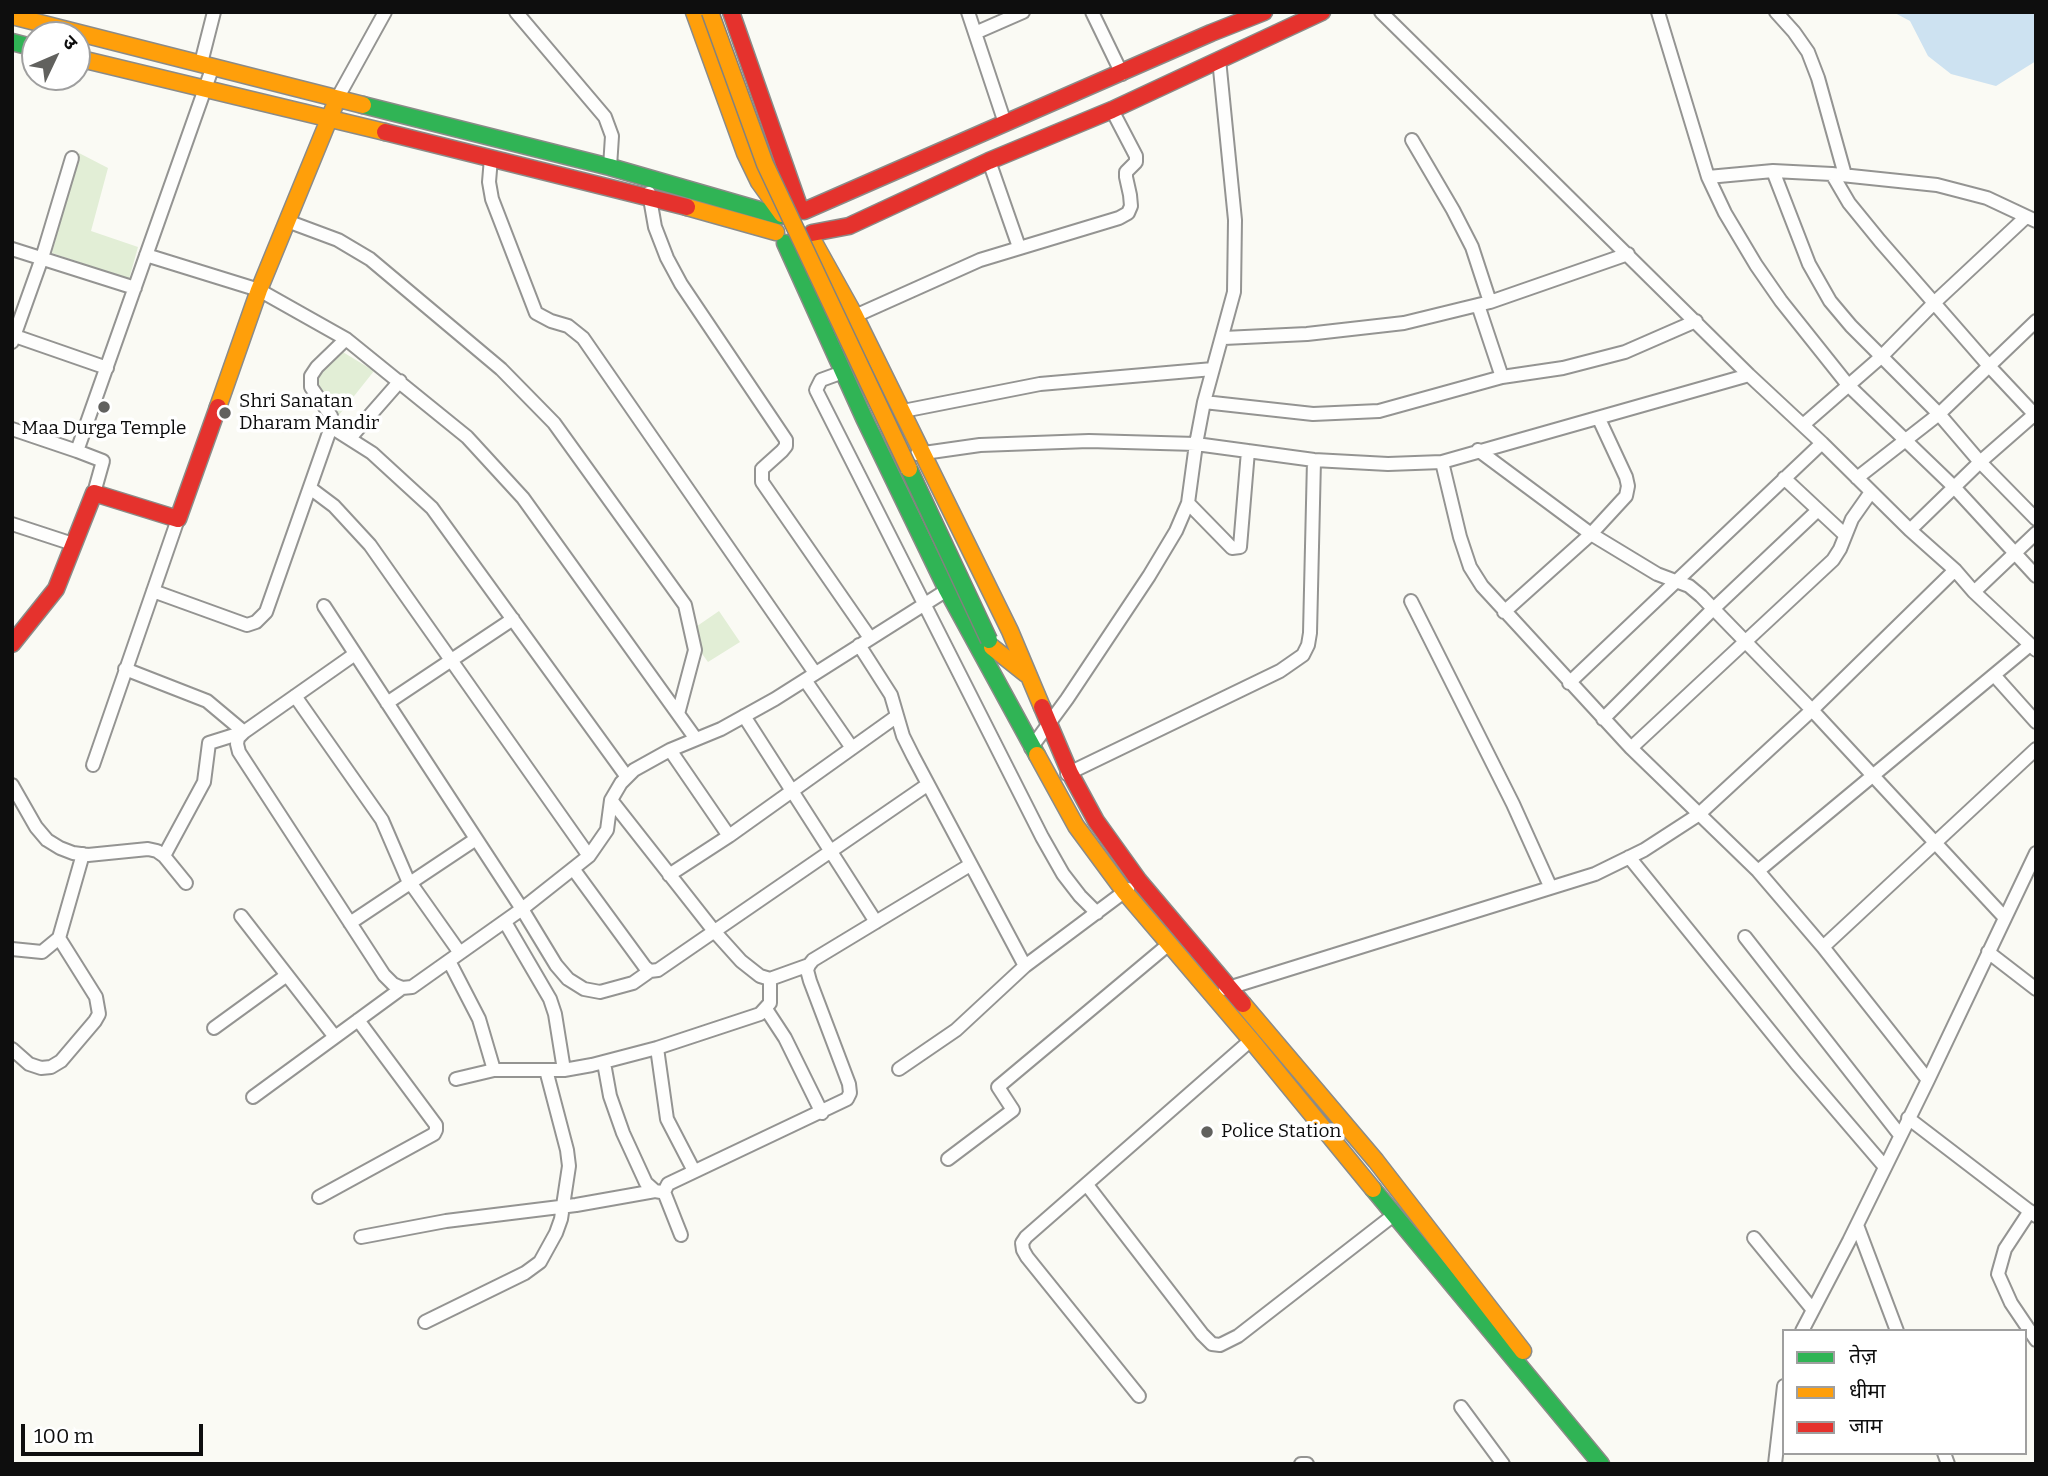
<!DOCTYPE html>
<html>
<head>
<meta charset="utf-8">
<style>
	body { margin:0 }
	#map { position:relative; width:2048px; height:1476px; overflow:hidden; background:#fafaf4; font-family:Bitter,"Noto Sans Devanagari",serif }
	canvas { display:block }
	.frame { position:absolute; inset:0; border:14px solid #0e0e0e; pointer-events:none }
	.legend { position:absolute; left:1782px; top:1329px; width:245px; height:126px; box-sizing:border-box; background:#fff; border:2px solid #9f9f9f; margin:0; padding:9px 12px; list-style:none; font-size:21px; color:#0e0e0e }
	.legend li { display:flex; align-items:center; gap:14px; height:35px }
	.legend b { width:35px; border:2px solid #9f9f9f }
	.north { position:absolute; left:21px; top:21px; width:70px; height:70px; box-sizing:border-box; background:#fff; border:2px solid #9f9f9f; border-radius:50%; rotate:46deg; font-size:19px; font-weight:700; line-height:28px; text-align:center; color:#0e0e0e }
	.north::after { content:''; display:block; margin:auto; width:24px; height:32px; background:#61615e; clip-path:polygon(50% 0,100% 100%,50% 72%,0 100%) }
	.scale { position:absolute; left:21px; top:1424px; width:182px; height:32px; box-sizing:border-box; border:4px solid #0e0e0e; border-top:0; padding-left:9px; font-size:21px; line-height:24px; white-space:nowrap; color:#0e0e0e; -webkit-text-stroke:5px #fff; paint-order:stroke }
</style>
</head>
<body>
<div id="map">
<canvas width="2048" height="1476"></canvas>
<div class="frame"></div>
<ul class="legend">
<li><b style="height:9px;background:#30b455"></b>तेज़</li>
<li><b style="height:9px;background:#ff9f0a"></b>धीमा</li>
<li><b style="height:9px;background:#e5322d"></b>जाम</li>
</ul>
<div class="north">उ</div>
<div class="scale">100 m</div>
</div>
<script>
const c = document.querySelector('canvas').getContext('2d');
c.lineJoin = 'round';
function fillPath(path, color) { c.fillStyle = color; c.fill(path, 'evenodd'); }
const shape = rows => new Path2D(rows.map(r => 'M' + r).join(''));
function strokePath(path, color, width, dash) { c.strokeStyle = color; c.lineWidth = width; c.lineCap = dash ? 'butt' : 'round'; c.setLineDash(dash || []); c.stroke(path); }
function drawText(font, color, halo, rows, align = 'center') {
  c.font = font + ' Bitter,serif'; c.lineWidth = 7; c.setLineDash([]); c.textBaseline = 'middle'; c.strokeStyle = halo; c.fillStyle = color; for (const [text, x, y, turn = 0] of rows) {
    c.save(); c.translate(x, y); c.rotate((+turn || 0) * Math.PI / 180); c.textAlign = isNaN(turn) ? turn : align; if (halo) c.strokeText(text, 0, 0); c.fillText(text, 0, 0); c.restore();
  }
}
fillPath(shape([
	[79,153,108,168,91,231,138,247,129,279,52,253],
	[333,346,374,371,339,415,308,379],
	[719,611,740,642,708,662,687,633]
]), '#e2eed6');
fillPath(shape([
	[1893,12,2036,12,2036,61,1996,86,1951,74,1928,56,1910,21]
]), '#cde2f1');
const street = shape([
	[516,12,605,117,612,136,610,167],
	[968,12,1005,123],
	[1092,12,1122,74],
	[1381,12,1749,375,1822,443,1910,530,1955,570,1974,592,2036,650],
	[1658,12,1708,177,1725,213,1756,265,1781,301,1848,385,1954,487,2036,576],
	[1776,12,1794,32,1808,52,1818,78,1845,175],
	[975,33,1023,12],
	[201,63,214,12],
	[338,97,385,12],
	[1412,140,1453,210,1472,247,1490,302],
	[491,158,489,182,492,199,536,313,551,321,568,326,583,338,815,673],
	[989,161,1019,247],
	[1773,171,1809,264,1830,301,1851,326,1939,414,1980,462,2036,519],
	[1832,174,1849,203,1880,241,1990,367,2036,416],
	[1708,177,1773,171,1832,174,1937,185,1987,198,2036,221],
	[649,193,655,227,667,258,681,284,786,440,786,446,782,451,762,469,762,482,870,638],
	[287,221,338,240,370,259,501,369,554,423,685,605,695,650,678,714],
	[12,249,135,288],
	[146,255,259,290,346,339,467,437,523,498,696,739],
	[1478,305,1502,377],
	[855,316,980,260,1119,218,1128,213,1131,206,1130,195,1126,177,1126,172,1136,162,1136,156,1112,110],
	[12,335,107,368],
	[1224,338,1307,334,1404,323,1490,302,1628,254],
	[12,342,42,258,72,158],
	[843,372,821,380,816,390,1042,837,1063,874,1080,896,1097,913],
	[1204,402,1313,414,1379,411,1502,377,1563,368,1625,352,1696,321],
	[903,411,1040,384,1213,369],
	[1803,425,1881,357,1935,302,2026,217],
	[331,427,372,453,432,508,627,777],
	[12,429,77,451],
	[350,438,400,381],
	[1478,450,1591,534,1657,574,1689,586,1701,596,1812,710,2005,918],
	[917,454,980,445,1089,441,1196,444,1314,460,1388,464,1442,462,1749,375],
	[1442,462,1460,537,1470,567,1482,586,1631,748,1758,871,1823,947,1928,1080],
	[1784,478,1844,534],
	[1857,478,1939,414,2036,321],
	[310,488,334,506,370,545,589,856],
	[94,493,103,461,77,451,213,66],
	[1188,503,1232,548,1240,547,1248,451],
	[12,524,73,544],
	[1910,530,1980,462,2036,413],
	[153,591,247,625,256,622,266,612,331,427,331,416,311,387,311,376,317,367,346,339],
	[1974,592,2036,533],
	[1411,601,1513,804,1550,886],
	[324,606,522,909,556,965,568,979,584,989,600,992,633,983,650,971],
	[1504,612,1591,534,1626,496,1628,486,1626,477,1599,419],
	[859,645,891,695,903,736,913,756,1025,966],
	[355,654,244,732,238,738,237,744,239,752,384,975,393,984,402,988,412,987,522,909,589,856,607,830,611,800,621,783,634,770,670,750,721,729,775,699,947,590],
	[125,669,207,701,244,732,209,743,204,782,164,856],
	[1994,675,2036,722],
	[805,680,852,748],
	[1569,683,1822,443],
	[295,696,382,820,407,878,460,953],
	[387,703,513,619],
	[744,716,876,922],
	[1603,719,1709,613,1818,510],
	[1031,748,1067,699,1149,576,1176,531,1188,503,1196,444,1204,402,1234,292,1235,220,1219,59],
	[1631,748,1833,560,1840,549,1852,519,1871,492],
	[670,750,729,836],
	[93,765,178,519],
	[1067,774,1280,671,1303,655,1308,645,1310,633,1314,460],
	[12,785,36,827,47,840,60,848,73,853,88,855,148,849,157,851,164,856,186,883],
	[611,800,714,931,741,961,760,976,770,979,809,965],
	[1629,857,1796,1063,1885,1167],
	[574,870,645,967,650,971,658,970,927,785],
	[1758,871,2030,645],
	[669,875,729,836,897,716],
	[241,916,335,1037],
	[505,922,550,999,555,1014,564,1070],
	[350,923,476,839],
	[1745,937,1900,1135],
	[1823,947,2036,749],
	[12,949,42,952,59,938,83,854],
	[1988,952,2036,989],
	[449,961,479,1019,494,1070],
	[1225,989,1595,874,1644,850,1698,815,1812,710,1955,570],
	[766,1009,785,1038,822,1113],
	[214,1028,287,975],
	[657,1048,667,1119,694,1171],
	[12,1049,29,1064,41,1068,51,1067,61,1061,95,1021,99,1014,96,997,59,938],
	[604,1063,610,1096,623,1133,646,1183,655,1191,661,1192],
	[899,1069,956,1030,1025,966,1128,889],
	[456,1079,494,1070,564,1070,592,1065,657,1048,760,1014,770,1003,770,979],
	[253,1097,402,988],
	[1908,1118,2036,1216],
	[948,1159,1013,1110,998,1087,1169,944],
	[1087,1185,1202,1334,1212,1344,1220,1345,1238,1336,1395,1214],
	[319,1197,434,1134,436,1130,436,1125,358,1020],
	[2030,1211,2005,1249,1998,1274,2011,1303,2036,1340],
	[1857,1225,1897,1331],
	[681,1235,664,1192,668,1184,847,1099,850,1093,849,1084,810,981,807,970,809,965,813,960,970,865],
	[361,1237,446,1221,576,1205,655,1191],
	[1754,1238,1813,1310],
	[425,1322,525,1273,540,1262,556,1233,561,1219,569,1166,567,1150,546,1070],
	[1802,1331,1849,1241,1928,1080,2036,853],
	[1139,1396,1027,1257,1023,1250,1022,1243,1026,1237,1251,1040],
	[1461,1407,1503,1464],
	[1944,1453,1948,1464],
	[1301,1464,1307,1464],
	[1775,1464,1784,1386]
]);
const fast = shape([
	[12,42,35,48],
	[363,105,610,167,780,216],
	[785,243,864,418,947,590,1037,755],
	[1373,1189,1601,1464]
]);
const slow = shape([
	[694,12,745,153,759,182,782,214],
	[12,16,363,105],
	[77,58,385,132],
	[687,207,776,232],
	[811,237,855,316,1010,631,1042,707],
	[218,407,259,290,334,107],
	[992,647,1026,674],
	[1037,755,1076,826,1124,891,1251,1040,1373,1189],
	[1243,1004,1376,1161,1523,1351]
]);
const jam = shape([
	[731,12,800,209],
	[385,132,687,207],
	[804,211,1211,33,1264,12],
	[812,233,849,226,989,161,1112,110,1322,12],
	[12,644,56,589,94,493,178,519,218,407],
	[1042,707,1070,773,1096,821,1139,881,1243,1004]
]);
strokePath(street, '#949492', 16);
strokePath(fast, '#8b8b88', 19);
strokePath(slow, '#8b8b88', 19);
strokePath(jam, '#8b8b88', 19);
strokePath(street, '#fefefd', 12);
strokePath(fast, '#30b455', 16);
strokePath(slow, '#ff9f0a', 16);
strokePath(jam, '#e5322d', 16);
const fastBridge = shape([
	[909,469,989,640]
]);
const slowBridge = shape([
	[710,12,765,164,909,469]
]);
strokePath(fastBridge, '#82827f', 19, []);
strokePath(slowBridge, '#82827f', 19, []);
strokePath(fastBridge, '#30b455', 16);
strokePath(slowBridge, '#ff9f0a', 16);
for (const [x, y, r, color] of [
	[104,407,7,"#61615e"],
	[225,413,7,"#61615e"],
	[1207,1132,7,"#61615e"]
]) { const dot = new Path2D(); dot.arc(x, y, r, 0, 2 * Math.PI); c.fillStyle = color; c.fill(dot); strokePath(dot, '#fff', 2.5); }
drawText('19px', '#0e0e0e', '#fff', [
	["Shri Sanatan",239,402],
	["Dharam Mandir",239,424],
	["Maa Durga Temple",104,429,"center"],
	["Police Station",1221,1132]
], 'left');
</script>
</body>
</html>
